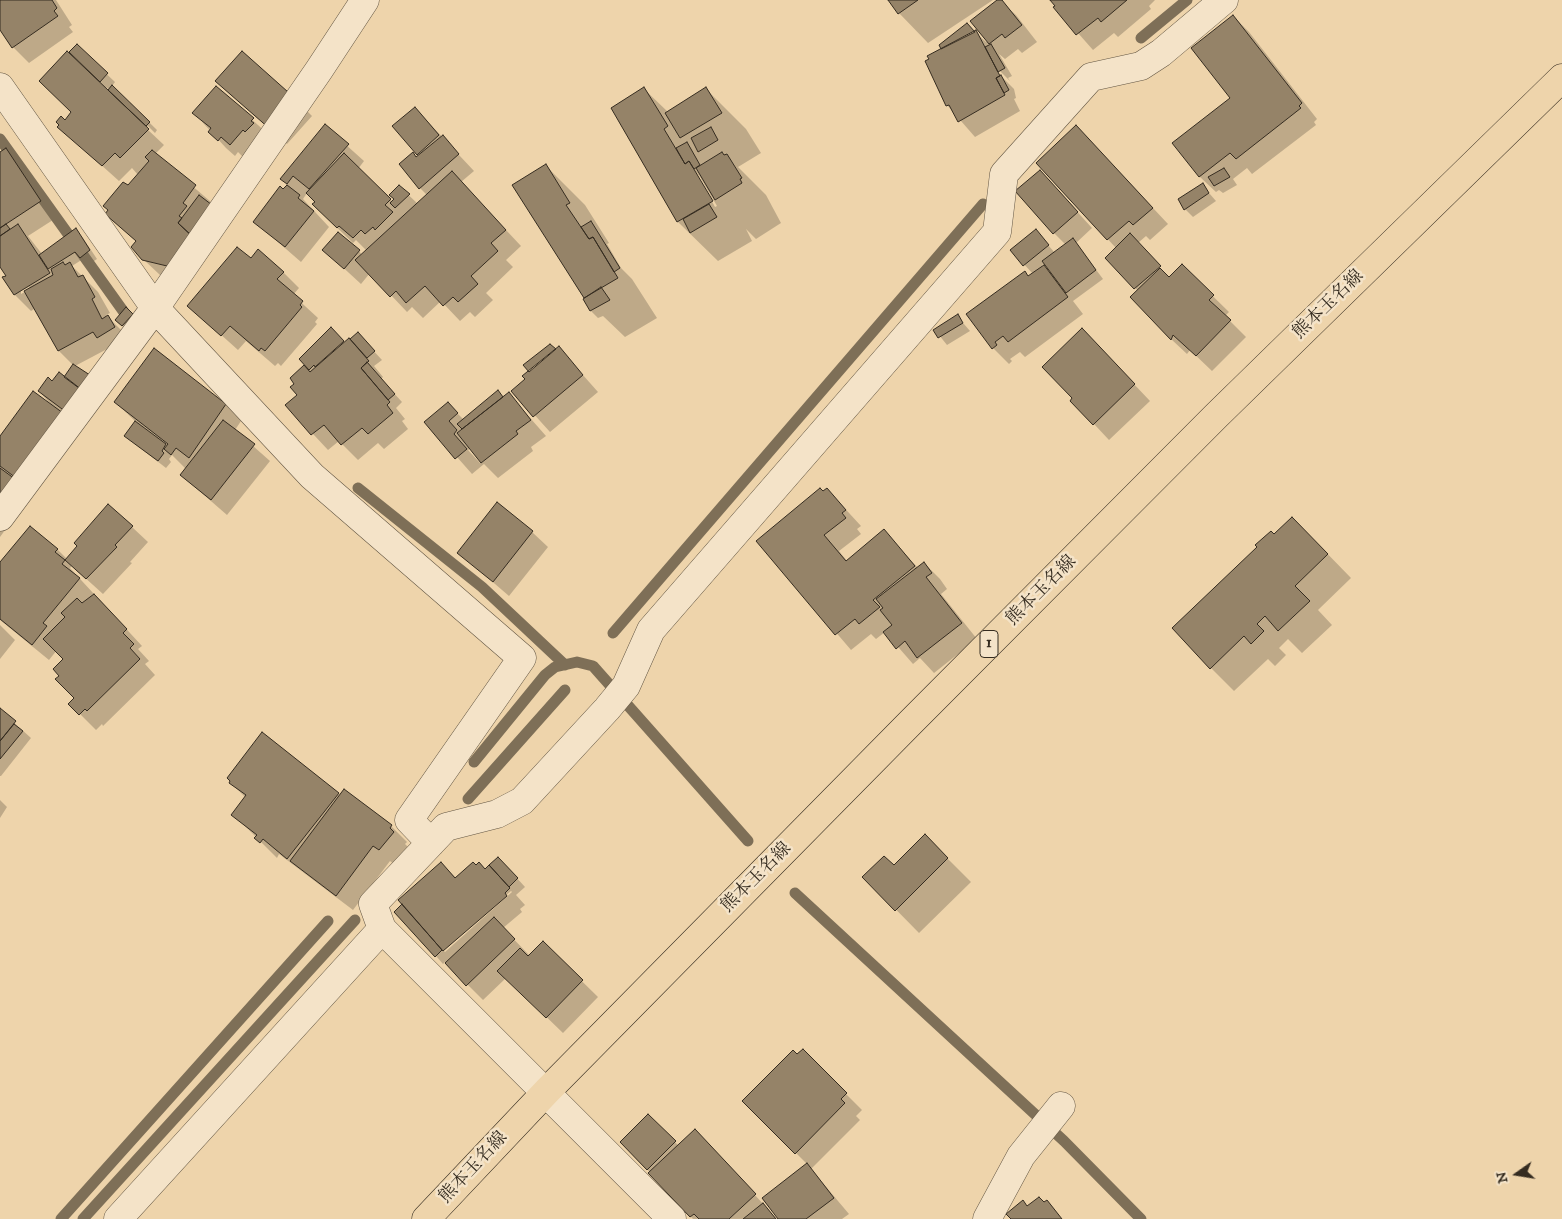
<!DOCTYPE html>
<html>
<head>
<meta charset="utf-8">
<style>
	body { margin:0 }
	#map { position:relative; width:1562px; height:1219px; overflow:hidden; background:#eed4ab; font-family:"IM FELL DW Pica",serif }
	canvas { display:block }
	.north { position:absolute; left:1492px; top:1149px; width:50px; height:50px; -webkit-text-stroke:4px #f4e3c8; paint-order:stroke; rotate:257deg; font-size:14px; font-weight:700; line-height:20px; text-align:center; color:#352c20 }
	.north::after { content:''; display:block; margin:auto; width:18px; height:22px; background:#352c20; clip-path:polygon(50% 0,100% 100%,50% 72%,0 100%) }
</style>
</head>
<body>
<div id="map">
<canvas width="1562" height="1219"></canvas>
<div class="north">N</div>
</div>
<script>
const c = document.querySelector('canvas').getContext('2d');
c.lineJoin = 'round';
function fillPath(path, color) { c.fillStyle = color; c.fill(path, 'evenodd'); }
const shape = rows => new Path2D(rows.map(r => 'M' + r).join(''));
function strokePath(path, color, width, dash) { c.strokeStyle = color; c.lineWidth = width; c.lineCap = dash ? 'butt' : 'round'; c.setLineDash(dash || []); c.stroke(path); }
function drawText(font, color, halo, rows, align = 'center') {
  c.font = font + ' "IM FELL DW Pica","Noto Serif JP",serif'; c.lineWidth = 5; c.setLineDash([]); c.textBaseline = 'middle'; c.strokeStyle = halo; c.fillStyle = color; for (const [text, x, y, turn = 0] of rows) {
    c.save(); c.translate(x, y); c.rotate((+turn || 0) * Math.PI / 180); c.textAlign = isNaN(turn) ? turn : align; if (halo) c.strokeText(text, 0, 0); c.fillText(text, 0, 0); c.restore();
  }
}
fillPath(shape([
	[0,0,56,0,72,25,69,27,73,32,29,63,13,47,0,28],
	[890,0,993,0,928,43,899,13],
	[999,0,1016,15,1037,42,1022,53,1018,49,1005,59,999,54,1012,76,1008,78,1010,81,999,70,995,70,1014,89,1016,98,1014,99,1020,111,975,137,947,105,975,32,986,42,988,41],
	[1052,0,1155,0,1149,6,1151,9,1118,37,1114,33,1093,50,1055,7,1056,6],
	[1233,16,1249,32,1317,119,1314,122,1316,125,1252,174,1247,168,1233,179,1237,185,1223,193,1219,190,1216,192,1200,177,1174,143,1232,98],
	[77,46,115,82,112,86,157,130,155,133,148,126,146,128,164,145,155,154,211,202,183,281,160,275,143,259,137,242,123,229,109,211,138,175,132,168,119,181,59,127,73,112,80,62],
	[103,86,109,89,144,122,142,124],
	[217,81,296,100,312,116,287,144],
	[216,87,269,135,246,160,238,152,235,156,226,148,194,113],
	[644,89,668,112,706,89,746,129,761,153,738,167,766,195,781,223,756,239,746,229,752,241,718,261,678,222,612,108],
	[696,172,700,177,717,206,715,207],
	[415,108,474,171,461,182,521,246,506,260,513,267,486,293,493,300,475,317,470,312,460,321,441,301,423,318,412,307,407,312,370,273,361,284,324,250,359,251,362,255,367,251,356,240,353,243,329,220,307,193,303,199,329,227,301,262,255,222,288,185,282,179,325,126,364,161,358,169,393,202,399,186,418,204,427,195,420,188,417,158,420,156,394,126],
	[1092,143,1168,224,1150,240,1146,236,1138,243,1169,278,1182,266,1229,312,1225,316,1246,337,1212,371,1190,350,1187,354,1171,339,1138,291,1107,258,1116,248,1037,163],
	[6,150,22,165,56,218,28,236,42,254,75,230,83,238,97,259,88,265,83,259,72,266,98,292,110,313,106,315,124,333,109,348,75,366,92,378,30,496,0,537,0,438,53,407,39,391,52,383,65,378,74,366,59,351,36,308,31,311,15,295,4,278,7,276,0,265,0,154],
	[29,287,30,289,21,294,21,291],
	[545,165,585,205,609,243,607,244,621,268,632,279,657,318,625,337,603,316,598,318,591,311],
	[1040,171,1092,228,1076,243,1103,279,1073,301,1083,314,1025,357,1020,352,1010,359,1012,361,1009,364,993,348,967,314,1033,274,1011,250,1036,231,1055,253,1066,245,1054,233],
	[1045,263,1052,273,1051,274,1042,265],
	[1202,185,1216,201,1193,217,1185,209],
	[251,260,283,272,299,288,293,295,318,318,315,322,317,324,281,366,278,363,275,366,246,341,238,350,189,306],
	[127,309,148,330,138,341,116,320],
	[957,316,970,331,947,345,935,330],
	[331,329,345,343,358,334,382,360,374,366,383,377,381,379,402,402,396,408,405,419,402,421,408,429,384,449,378,443,358,460,339,441,328,450,286,405,299,395,296,384,291,378,306,365,306,352],
	[1097,345,1150,401,1109,440,1094,424],
	[559,348,598,392,550,432,513,391],
	[155,349,226,405,241,421,235,430,270,461,227,515,181,475,186,469,172,455,169,459,171,462,166,468,125,436,136,422,115,402],
	[498,392,504,398,509,394,546,436,531,447,533,451,498,478,484,464,472,474,426,422,448,404,464,420],
	[471,448,482,462,480,463,468,450],
	[827,489,861,526,857,529,861,534,839,551,847,561,884,531,918,568,924,563,940,579,947,589,941,594,977,639,934,673,920,658,913,664,885,632,876,639,871,634,851,650,758,541],
	[132,527,148,542,130,562,132,563,103,594,72,566,70,568,142,646,138,649,149,661,145,664,155,675,103,726,102,724,96,730,70,704,75,698,61,676,65,659,57,650,49,660,0,620,0,564,57,549,67,559],
	[532,532,548,547,509,596,459,553],
	[1274,536,1316,542,1351,578,1318,610,1332,625,1302,653,1288,639,1279,648,1286,655,1275,666,1268,659,1234,691,1211,668],
	[0,625,15,640,0,659],
	[0,710,31,738,1,776,0,776],
	[231,783,338,794,391,826,407,842,405,844,409,848,395,865,390,861,353,910,279,854,277,858,233,814,246,798],
	[0,800,7,807,0,818],
	[925,836,971,882,919,933,864,877,894,867],
	[441,863,456,878,506,866,525,887,516,895,525,905,520,909,522,912,503,928,530,956,543,943,598,997,563,1033,506,978,483,1000,445,962,443,964,436,956,395,912],
	[511,891,512,892,445,952,443,950],
	[803,1051,862,1110,856,1116,860,1120,811,1169,849,1214,842,1219,780,1219,807,1164,744,1101],
	[648,1116,679,1146,695,1130,777,1219,693,1219,622,1142]
]), '#0003');
strokePath(shape([
	[1141,38,1187,0],
	[0,139,126,315],
	[358,488,482,587,565,665],
	[613,633,983,204],
	[474,762,545,675,555,667,577,662,593,666,748,841],
	[468,799,565,690],
	[795,893,1064,1141,1141,1219],
	[61,1219,328,921],
	[83,1219,355,920]
]), '#7e6f57', 11);
const building = shape([
	[0,0,52,0,57,8,54,11,58,16,12,48,0,30,0,0],
	[888,0,918,0,898,14,888,0],
	[997,0,1002,0,1022,25,1005,38,1002,34,989,44,970,21,997,0],
	[1050,0,1127,0,1101,22,1098,18,1076,35,1053,7,1055,6,1050,0],
	[1233,15,1302,103,1299,106,1301,108,1236,159,1230,153,1199,177,1172,143,1230,98,1191,48,1233,15],
	[967,23,975,32,941,49,939,45,967,23],
	[976,30,998,72,1000,76,996,78,1005,95,958,122,949,105,946,106,925,61,929,59,927,56,976,30],
	[77,44,108,73,100,82,69,52,77,44],
	[991,44,1005,68,998,72,985,47,991,44],
	[67,51,149,129,120,158,115,153,102,166,57,127,59,125,56,122,61,116,65,120,71,112,39,81,67,51],
	[242,51,297,100,270,129,215,81,242,51],
	[1001,75,1009,90,1004,93,996,78,1001,75],
	[112,85,150,122,146,126,108,90,112,85],
	[216,86,254,118,251,121,254,123,245,132,243,130,230,145,221,137,218,141,208,132,211,128,192,113,216,86],
	[644,87,668,126,664,129,685,164,689,161,713,201,677,222,611,108,644,87],
	[706,87,722,113,680,138,665,113,706,87],
	[415,107,439,135,417,155,392,126,415,107],
	[325,124,349,144,309,189,293,176,287,184,280,179,325,124],
	[1076,125,1153,208,1133,225,1129,221,1107,240,1036,163,1076,125],
	[711,127,718,140,698,152,691,138,711,127],
	[443,135,459,154,419,189,399,164,413,152,416,157,443,135],
	[687,142,700,165,694,169,689,161,685,164,676,148,687,142],
	[6,148,41,201,0,228,0,152,6,148],
	[152,150,196,185,183,203,187,206,179,216,182,218,178,223,193,237,167,266,142,260,131,247,136,241,105,214,108,210,103,206,123,182,128,185,149,161,145,157,152,150],
	[722,152,724,155,727,154,742,178,740,179,742,183,715,200,696,168,722,152],
	[344,153,391,199,385,205,393,212,375,230,373,227,365,234,361,230,353,238,339,226,337,228,312,204,315,202,306,193,344,153],
	[546,164,570,203,566,205,589,239,593,237,618,278,584,298,512,185,546,164],
	[1224,168,1230,177,1214,186,1208,177,1224,168],
	[1040,170,1078,212,1053,234,1015,191,1040,170],
	[452,171,506,230,491,243,498,251,471,276,478,284,458,302,453,297,443,306,425,286,406,303,396,291,390,297,355,260,452,171],
	[1203,183,1209,193,1184,210,1178,199,1203,183],
	[287,185,300,195,298,198,314,211,285,247,253,222,280,186,283,189,287,185],
	[399,185,410,194,395,208,390,203,394,199,389,195,399,185],
	[199,195,216,208,193,237,178,223,199,195],
	[709,204,717,217,690,233,683,219,709,204],
	[591,221,620,268,614,272,593,237,589,239,581,227,591,221],
	[6,224,10,229,0,236,0,228,6,224],
	[18,224,50,273,14,295,2,277,6,276,0,267,0,236,18,224],
	[76,228,90,250,80,258,75,252,48,269,39,255,76,228],
	[1036,229,1049,245,1023,266,1010,250,1036,229],
	[338,232,360,250,344,269,322,250,338,232],
	[1130,233,1161,266,1134,289,1105,258,1130,233],
	[1073,238,1096,270,1066,293,1042,261,1073,238],
	[237,247,251,258,258,249,284,272,277,279,303,301,300,305,302,307,265,351,261,348,259,351,230,326,221,336,187,306,237,247],
	[63,262,65,265,70,262,78,277,83,275,95,297,92,299,102,319,108,315,115,327,97,338,93,332,58,351,24,291,53,275,51,269,63,262],
	[1182,264,1214,295,1209,300,1231,320,1196,356,1173,335,1171,340,1130,297,1160,268,1169,277,1182,264],
	[1044,265,1068,297,1008,342,1003,336,995,342,997,345,992,349,966,314,1025,271,1028,276,1044,265],
	[601,287,610,300,590,311,583,299,601,287],
	[126,307,133,314,122,326,115,320,126,307],
	[958,314,963,323,938,338,933,330,958,314],
	[331,327,344,341,315,367,314,365,309,370,299,359,331,327],
	[1082,328,1135,384,1093,425,1070,401,1072,398,1042,367,1082,328],
	[358,332,375,351,367,358,350,339,358,332],
	[349,338,369,361,361,368,390,402,387,405,393,413,368,434,362,428,341,445,324,425,311,435,285,405,297,395,290,387,294,384,290,378,304,365,310,372,349,338],
	[550,344,556,349,529,372,523,365,550,344],
	[559,346,583,375,533,417,511,391,525,379,522,376,559,346],
	[154,348,226,404,189,458,176,448,171,455,164,449,168,444,114,402,154,348],
	[367,362,395,394,388,400,361,368,367,362],
	[73,364,93,377,83,391,64,377,73,364],
	[59,372,82,390,66,412,38,391,48,377,52,381,59,372],
	[498,390,503,397,462,429,457,424,498,390],
	[33,391,63,413,16,478,0,466,0,436,33,391],
	[509,392,531,420,516,431,518,434,481,463,457,433,509,392],
	[448,402,458,413,449,421,457,430,454,434,467,449,455,459,424,422,448,402],
	[223,420,255,444,211,500,180,475,223,420],
	[135,421,166,444,162,451,164,453,158,461,124,436,135,421],
	[0,468,15,479,0,500,0,468],
	[820,488,823,491,827,488,846,510,842,513,846,518,824,535,846,561,884,529,915,566,873,600,880,607,859,624,855,619,835,635,756,541,820,488],
	[497,502,533,531,493,582,457,553,497,502],
	[108,504,133,526,115,545,117,547,86,579,65,560,77,546,74,543,108,504],
	[1292,517,1328,554,1295,586,1310,601,1278,631,1265,616,1257,624,1264,631,1251,644,1244,636,1210,669,1172,628,1257,547,1255,545,1271,531,1274,534,1292,517],
	[30,526,58,549,55,552,65,560,62,564,80,578,43,623,47,626,32,645,0,619,0,562,30,526],
	[924,562,932,573,926,577,962,623,917,658,905,641,896,649,883,632,892,625,880,610,883,608,876,599,924,562],
	[94,594,127,629,123,633,134,644,130,648,140,659,87,711,85,709,79,715,68,704,74,698,55,679,59,676,53,669,63,659,43,639,65,617,61,613,77,598,82,603,94,594],
	[0,708,16,721,0,741,0,708],
	[14,724,23,731,0,759,0,741,14,724],
	[262,732,339,793,287,859,263,839,260,843,254,838,257,835,231,815,246,795,229,783,230,781,227,778,262,732],
	[344,789,392,825,390,828,394,832,379,850,373,846,336,896,290,861,344,789],
	[925,834,948,858,895,911,862,877,884,856,894,865,925,834],
	[498,857,518,878,509,887,489,865,498,857],
	[441,862,455,878,473,862,476,865,479,862,485,869,489,865,510,888,505,893,507,896,443,951,398,900,441,862],
	[402,904,442,950,435,957,394,912,402,904],
	[494,917,515,939,466,986,445,963,494,917],
	[543,941,583,980,546,1018,497,971,520,948,528,956,543,941],
	[803,1049,847,1093,841,1099,845,1103,795,1154,742,1101,793,1050,797,1054,803,1049],
	[648,1114,676,1141,647,1170,620,1142,648,1114],
	[695,1129,756,1194,729,1219,699,1219,694,1214,690,1217,648,1173,695,1129],
	[807,1163,834,1198,806,1219,778,1219,762,1198,807,1163],
	[1039,1197,1044,1202,1047,1200,1062,1219,1011,1219,1006,1214,1023,1200,1027,1206,1039,1197],
	[763,1203,776,1219,743,1219,763,1203]
]);
fillPath(building, '#958368');
strokePath(building, '#352c20', 1);
const minor = shape([
	[0,87,155,308,312,476,522,658,409,820,431,843],
	[0,517,155,308,319,70,365,0],
	[118,1219,382,929],
	[672,1219,382,929,373,904,446,827,497,814,522,801,607,709,626,686,651,630,997,232,1004,174,1091,77,1141,66,1161,53,1224,0],
	[987,1219,1021,1156,1061,1106]
]);
const major = shape([
	[426,1219,547,1091,911,722,1216,416,1562,78]
]);
strokePath(minor, '#635643', 29);
strokePath(major, '#352c20', 29);
strokePath(minor, '#f4e3c8', 28);
strokePath(major, '#eed4ab', 28);
for (const [x, y, w] of [
	[989,644,18]
]) { const box = new Path2D(); box.roundRect(x - w / 2, y - 13.5, w, 27, 4); c.fillStyle = '#f4e3c8'; c.fill(box); strokePath(box, '#352c20', 1); }
drawText('bold 16px', '#352c20', null, [
	["1",989,644]
]);
drawText('18px', '#352c20', '#f4e3c8', [
	["熊本玉名線",1329,305,-44],
	["熊本玉名線",1042,591,-45],
	["熊本玉名線",757,878,-45],
	["熊本玉名線",474,1168,-47]
]);
</script>
</body>
</html>
